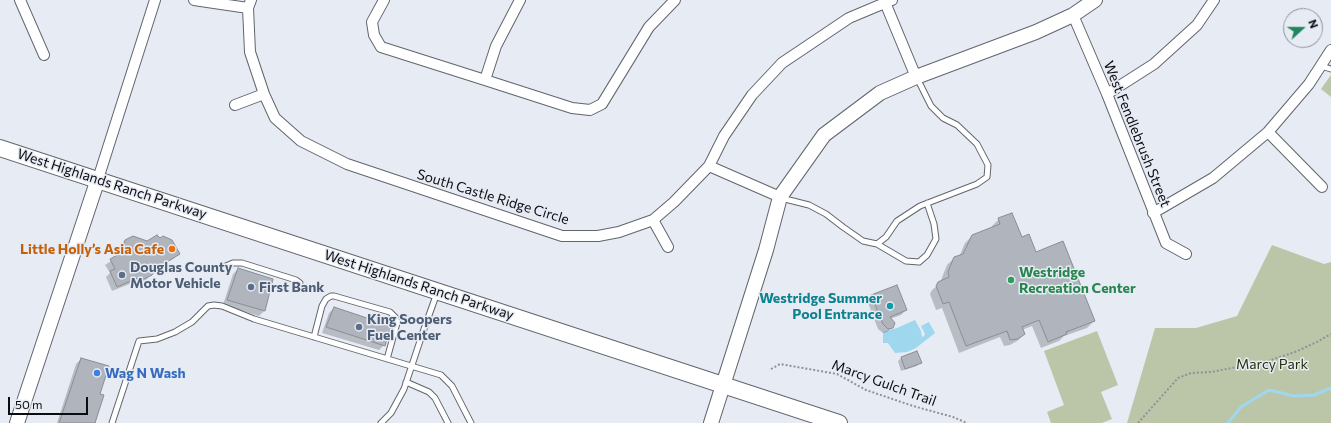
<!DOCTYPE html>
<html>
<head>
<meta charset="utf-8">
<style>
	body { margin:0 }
	#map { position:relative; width:1331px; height:423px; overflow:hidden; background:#e7ebf4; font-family:Commissioner,sans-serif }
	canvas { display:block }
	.north { position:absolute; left:1283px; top:8px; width:40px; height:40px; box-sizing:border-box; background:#e7ebf4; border:1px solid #8f9299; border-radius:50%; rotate:69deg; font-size:11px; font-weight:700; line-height:16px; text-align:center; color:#0c0d10 }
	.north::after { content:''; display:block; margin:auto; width:14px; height:18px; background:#23865f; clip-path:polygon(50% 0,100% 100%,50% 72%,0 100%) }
	.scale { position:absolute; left:8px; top:397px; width:80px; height:18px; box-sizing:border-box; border:2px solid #0c0d10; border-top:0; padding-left:5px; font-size:12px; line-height:14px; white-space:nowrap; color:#0c0d10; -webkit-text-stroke:3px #e7ebf4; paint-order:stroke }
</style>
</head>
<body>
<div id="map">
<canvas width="1331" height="423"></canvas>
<div class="north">N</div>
<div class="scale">50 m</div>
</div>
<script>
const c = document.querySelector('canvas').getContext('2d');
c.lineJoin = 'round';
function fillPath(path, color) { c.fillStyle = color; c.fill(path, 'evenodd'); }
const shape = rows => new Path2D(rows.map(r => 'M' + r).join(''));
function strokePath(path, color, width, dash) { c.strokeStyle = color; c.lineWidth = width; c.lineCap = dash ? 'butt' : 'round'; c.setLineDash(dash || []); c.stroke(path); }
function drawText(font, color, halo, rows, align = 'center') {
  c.font = font + ' Commissioner,sans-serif'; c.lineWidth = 3; c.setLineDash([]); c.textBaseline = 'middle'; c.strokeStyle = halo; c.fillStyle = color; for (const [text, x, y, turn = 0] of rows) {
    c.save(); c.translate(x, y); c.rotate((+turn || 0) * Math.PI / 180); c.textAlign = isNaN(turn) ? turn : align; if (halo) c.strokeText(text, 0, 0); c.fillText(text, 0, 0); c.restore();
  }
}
fillPath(shape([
	[1331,75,1331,97,1321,89],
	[1272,245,1324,264,1331,262,1331,423,1127,423,1155,328,1196,328,1237,316],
	[1097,331,1118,385,1101,392,1112,419,1102,423,1051,423,1047,412,1064,405,1044,351]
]), '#bbc6a8');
fillPath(shape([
	[915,320,921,331,922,337,924,336,925,334,921,326,929,322,935,333,916,348,907,352,895,353,888,343,883,343,883,332,897,328]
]), '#9fd7ef');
fillPath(shape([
	[999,219,1021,238,1094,321,1087,328,1064,336,1059,341,1041,348,1032,326,1022,330,1024,334,1017,341,1010,345,1004,346,1000,337,959,353,942,308,936,310,930,294,932,290,942,282,941,280,947,265,954,258,959,257,965,243,972,236,993,228,992,226],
	[125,241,178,253,173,259,154,271,146,280,138,284,132,283,112,291,106,277,110,273,105,265,117,257,120,246],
	[238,269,264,311,259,316,223,305,233,274],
	[872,296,906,310,901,315,890,319,893,327,887,332,883,333,878,329,867,300],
	[334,308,384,345,379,350,322,333,329,313],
	[917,352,920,362,917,366,901,371,898,361,901,358],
	[81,359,99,394,94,423,57,423,76,364]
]), '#0003');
strokePath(shape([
	[1228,423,1241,407,1269,390,1294,396,1314,395,1331,388]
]), '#9fd7ef', 3);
const building = shape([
	[1012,213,1022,237,1029,234,1036,252,1063,241,1095,321,1066,332,1067,334,1048,342,1039,320,1022,327,1025,334,1018,339,1010,340,1007,331,966,346,949,302,943,304,936,286,938,282,949,277,948,272,954,257,963,254,972,235,1000,224,998,218,1012,213],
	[157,235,160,238,163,236,172,240,180,254,157,268,152,275,144,279,138,278,117,287,110,271,115,269,110,259,121,253,125,240,133,236,147,241,157,235],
	[238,268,273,279,265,311,227,300,238,268],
	[897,285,907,310,890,317,895,323,893,328,888,329,883,324,871,295,897,285],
	[334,307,391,326,385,346,326,327,334,307],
	[917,351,922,363,905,369,901,357,917,351],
	[81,358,109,366,100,394,104,395,95,423,59,423,81,358]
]);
fillPath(building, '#b0b4bc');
strokePath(building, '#8a8d95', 1);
const lane = shape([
	[1321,66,1331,69],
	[781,198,809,205,826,214,843,227,863,241,877,244,886,237,897,221,920,206,977,184,987,177,988,165,977,144,957,125,943,118,931,106,917,78],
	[877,244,906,261,919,262,927,255,936,239,934,224,927,203],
	[221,268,233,263,242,263,296,280,300,283,300,287],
	[314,337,322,306,326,299,331,296,334,296,390,312,396,318,397,323,387,359],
	[406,382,429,392,435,398,448,423],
	[112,423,139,341,157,339,175,332,192,322,208,306,214,305,222,306,254,319,441,375,452,386,471,423],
	[381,423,391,413,404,389,424,329,437,293]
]);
const street = shape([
	[20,0,44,55],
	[194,0,248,8],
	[251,0,248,8,250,52,264,94,275,118,301,141,347,164,562,236,598,236,619,232,653,220,674,202,709,166,724,136,752,95,782,63,849,18,892,0],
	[384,0,372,22,374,35,381,47,485,80,572,108,590,110,602,104,649,27,675,0],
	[884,0,916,77],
	[1073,15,1107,94,1166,243,1186,254],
	[485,80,496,46,520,0],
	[1107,94,1154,64,1197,25,1214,0],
	[235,105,264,94],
	[1268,132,1322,187],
	[709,166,780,197],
	[98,179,155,0],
	[1153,213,1213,178,1268,132,1309,84,1331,50],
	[653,220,668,247]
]);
const secondary = shape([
	[17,423,98,179],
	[711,423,766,250,780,197,824,135,880,93,916,77,1036,32,1073,15,1095,0]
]);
const primary = shape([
	[0,148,839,423]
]);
strokePath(lane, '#61656c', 7);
strokePath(street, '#61656c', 12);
strokePath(secondary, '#61656c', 16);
strokePath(primary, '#61656c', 18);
strokePath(shape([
	[771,369,780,364,837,374,866,390,913,406,953,417,967,423],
	[1138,423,1178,378,1191,373,1211,372,1268,361,1295,352,1317,342,1331,334]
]), '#8f9198', 2, [2, 2]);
strokePath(lane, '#fff', 5);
strokePath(street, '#fff', 10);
strokePath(secondary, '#fff', 14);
strokePath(primary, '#fff', 16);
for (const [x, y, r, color] of [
	[172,249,4,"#e8710a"],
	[122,275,4,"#5c6f8a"],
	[1011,280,4,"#2e9e5b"],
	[251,287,4,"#5c6f8a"],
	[890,306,4,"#0f9aa8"],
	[359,327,4,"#5c6f8a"],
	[97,373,4,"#3f7fe0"]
]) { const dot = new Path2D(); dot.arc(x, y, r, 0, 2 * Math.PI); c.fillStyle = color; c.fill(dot); strokePath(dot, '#e7ebf4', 1.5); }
drawText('14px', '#0c0d10', '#e7ebf4', [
	["West Fendlebrush Street",1137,134,68],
	["West Highlands Ranch Parkway",112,184,18],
	["South Castle Ridge Circle",493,197,17],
	["West Highlands Ranch Parkway",419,285,18],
	["Marcy Gulch Trail",884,383,20]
]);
drawText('bold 14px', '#c56008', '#e7ebf4', [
	["Little Holly’s Asia Cafe",164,249]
], 'right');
drawText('bold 14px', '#4e5e75', '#e7ebf4', [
	["Douglas County",130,267],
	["Motor Vehicle",130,283],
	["First Bank",259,287],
	["King Soopers",367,319],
	["Fuel Center",367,335]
], 'left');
drawText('bold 14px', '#27864d', '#e7ebf4', [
	["Westridge",1019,272],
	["Recreation Center",1019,288]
], 'left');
drawText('bold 14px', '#0d838f', '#e7ebf4', [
	["Westridge Summer",882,298],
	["Pool Entrance",882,314]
], 'right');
drawText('14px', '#25300c', '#e7ebf4', [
	["Marcy Park",1272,364]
]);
drawText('bold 14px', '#366cbe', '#e7ebf4', [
	["Wag N Wash",105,373]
], 'left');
</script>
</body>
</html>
